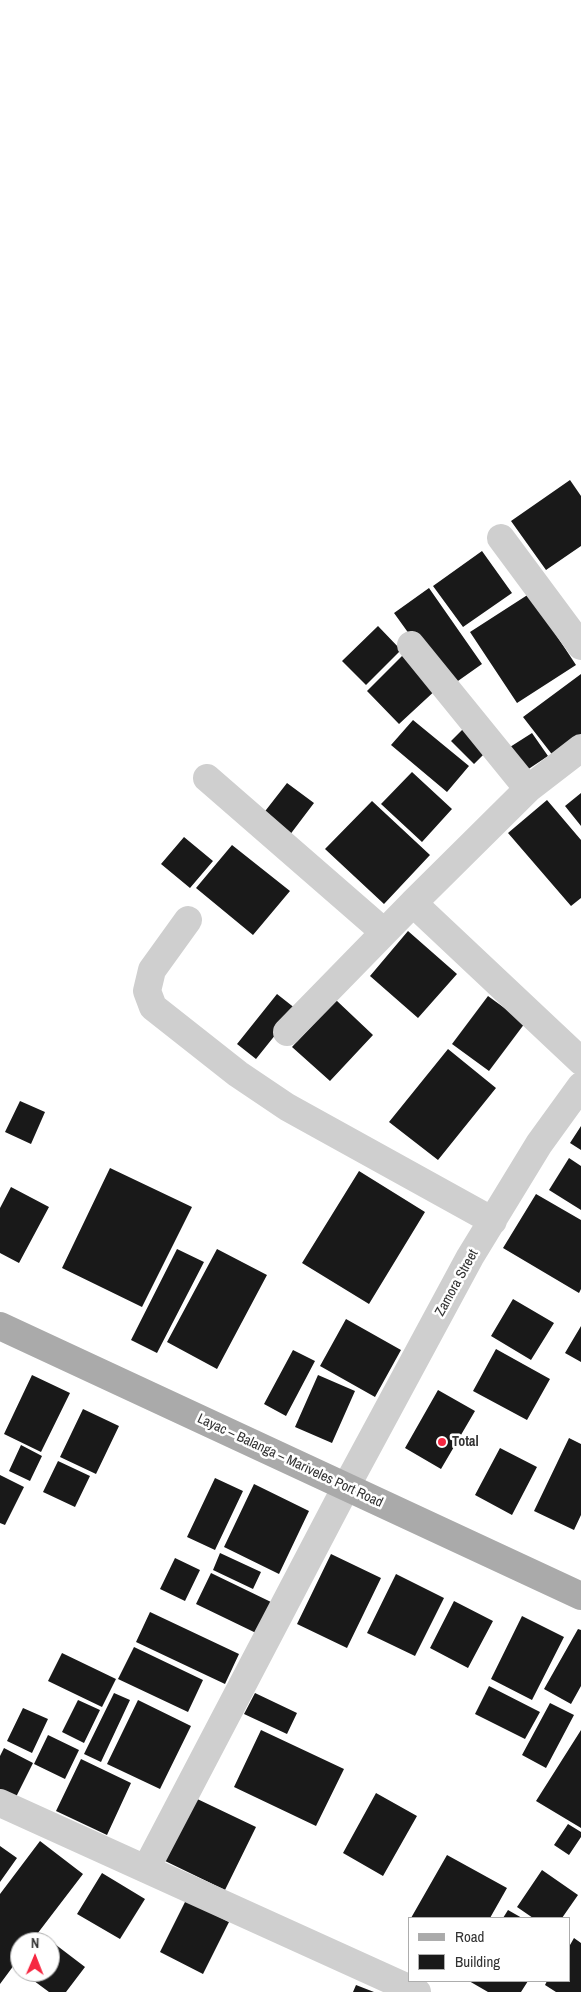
<!DOCTYPE html>
<html>
<head>
<meta charset="utf-8">
<style>
	body { margin:0 }
	#map { position:relative; width:581px; height:1992px; overflow:hidden; background:#fff; font-family:"Archivo Narrow",sans-serif }
	canvas { display:block }
	.legend { position:absolute; left:408px; top:1917px; width:162px; height:65px; box-sizing:border-box; background:#fff; border:1px solid #adadad; margin:0; padding:6px 9px; list-style:none; font-size:15px; color:#323232 }
	.legend li { display:flex; align-items:center; gap:10px; height:25px }
	.legend b { width:25px; border:1px solid #adadad }
	.north { position:absolute; left:10px; top:1932px; width:50px; height:50px; box-sizing:border-box; background:#fff; border:1px solid #adadad; border-radius:50%; rotate:1deg; font-size:14px; font-weight:700; line-height:20px; text-align:center; color:#323232 }
	.north::after { content:''; display:block; margin:auto; width:18px; height:22px; background:#f62741; clip-path:polygon(50% 0,100% 100%,50% 72%,0 100%) }
</style>
</head>
<body>
<div id="map">
<canvas width="581" height="1992"></canvas>
<ul class="legend">
<li><b style="height:6px;background:#aaa"></b>Road</li>
<li><b style="height:14px;background:#191919"></b>Building</li>
</ul>
<div class="north">N</div>
</div>
<script>
const c = document.querySelector('canvas').getContext('2d');
c.lineJoin = 'round';
function fillPath(path, color) { c.fillStyle = color; c.fill(path, 'evenodd'); }
const shape = rows => new Path2D(rows.map(r => 'M' + r).join(''));
function strokePath(path, color, width, dash) { c.strokeStyle = color; c.lineWidth = width; c.lineCap = dash ? 'butt' : 'round'; c.setLineDash(dash || []); c.stroke(path); }
function drawText(font, color, halo, rows, align = 'center') {
  c.font = font + ' "Archivo Narrow",sans-serif'; c.lineWidth = 5; c.setLineDash([]); c.textBaseline = 'middle'; c.strokeStyle = halo; c.fillStyle = color; for (const [text, x, y, turn = 0] of rows) {
    c.save(); c.translate(x, y); c.rotate((+turn || 0) * Math.PI / 180); c.textAlign = isNaN(turn) ? turn : align; if (halo) c.strokeText(text, 0, 0); c.fillText(text, 0, 0); c.restore();
  }
}
fillPath(shape([
	[570,480,581,496,581,546,546,570,511,521],
	[482,551,512,593,463,627,433,586],
	[429,588,482,664,448,688,394,613],
	[529,594,576,665,517,703,470,632],
	[378,626,401,650,366,685,342,661],
	[405,653,439,687,399,724,367,691],
	[581,674,581,737,554,757,523,717],
	[413,720,469,766,447,792,391,745],
	[464,728,487,751,474,764,451,741],
	[532,733,548,756,527,770,510,747],
	[412,772,452,809,422,842,381,804],
	[287,783,314,803,286,840,259,819],
	[581,793,581,826,565,806],
	[547,800,581,840,581,898,571,906,508,833],
	[372,801,430,855,384,904,325,849],
	[184,837,213,861,190,888,161,864],
	[232,845,290,891,253,935,196,888],
	[408,931,457,974,418,1018,370,976],
	[277,994,296,1009,256,1059,237,1044],
	[488,996,525,1023,489,1071,452,1044],
	[336,1000,373,1035,330,1081,292,1047],
	[448,1049,496,1088,438,1160,389,1122],
	[20,1101,45,1112,31,1144,5,1132],
	[581,1126,581,1150,570,1143],
	[569,1158,581,1166,581,1210,549,1190],
	[110,1168,192,1207,142,1307,62,1268],
	[359,1171,425,1212,369,1304,302,1263],
	[11,1187,49,1207,19,1263,0,1253,0,1208],
	[536,1194,581,1220,581,1289,579,1293,503,1248],
	[177,1249,204,1262,157,1353,131,1340],
	[217,1249,267,1275,217,1369,167,1342],
	[513,1299,554,1323,531,1360,491,1336],
	[346,1319,401,1350,375,1397,320,1366],
	[581,1326,581,1362,565,1353],
	[496,1349,550,1379,527,1420,473,1391],
	[293,1350,315,1361,286,1416,264,1404],
	[32,1375,70,1393,41,1452,4,1434],
	[318,1375,355,1391,332,1443,295,1427],
	[438,1390,475,1411,441,1469,405,1448],
	[83,1409,119,1426,96,1474,60,1457],
	[569,1438,581,1444,581,1515,574,1530,534,1511],
	[21,1445,42,1456,30,1481,9,1471],
	[500,1448,537,1467,512,1515,475,1495],
	[58,1461,90,1476,75,1507,43,1492],
	[0,1475,24,1487,5,1525,0,1523],
	[215,1478,243,1491,215,1550,187,1537],
	[254,1484,309,1511,279,1574,224,1547],
	[220,1553,261,1572,253,1589,213,1570],
	[331,1554,381,1578,347,1648,297,1624],
	[175,1558,200,1570,185,1601,160,1589],
	[211,1573,271,1602,256,1633,196,1604],
	[396,1574,444,1598,415,1656,367,1633],
	[454,1601,493,1621,468,1668,430,1648],
	[150,1612,239,1654,225,1684,136,1642],
	[522,1616,564,1637,532,1700,491,1679],
	[578,1629,581,1630,581,1686,571,1704,544,1689],
	[134,1647,203,1680,188,1712,118,1679],
	[62,1653,116,1679,102,1707,48,1681],
	[489,1686,540,1712,525,1739,475,1714],
	[114,1693,130,1700,101,1762,84,1754],
	[255,1693,297,1713,287,1734,244,1714],
	[78,1700,100,1710,84,1743,62,1732],
	[138,1700,191,1726,160,1789,107,1764],
	[550,1703,574,1715,546,1768,522,1755],
	[23,1708,48,1719,32,1753,7,1741],
	[261,1730,344,1769,316,1826,234,1787],
	[581,1730,581,1828,536,1801],
	[48,1735,79,1750,65,1779,34,1764],
	[4,1748,33,1763,16,1797,0,1789,0,1756],
	[81,1759,131,1783,107,1835,56,1811],
	[376,1793,417,1816,383,1876,343,1853],
	[191,1796,256,1827,225,1890,161,1859],
	[568,1824,581,1832,581,1837,569,1855,554,1845],
	[40,1841,83,1874,31,1942,20,1942,20,1957,0,1984,0,1894],
	[0,1846,17,1858,0,1882],
	[447,1855,507,1888,490,1918,411,1918],
	[542,1870,578,1895,562,1918,533,1918,517,1907],
	[102,1873,145,1899,120,1939,77,1914],
	[186,1900,229,1922,203,1974,160,1952],
	[508,1910,522,1918,503,1918],
	[43,1935,85,1967,66,1992,49,1992,22,1972,50,1972,50,1942,37,1942],
	[574,1938,581,1943,581,1992,556,1992,545,1985,547,1981,570,1981,570,1945],
	[469,1981,528,1981,521,1992,488,1992],
	[356,1985,374,1992,353,1992]
]), '#191919');
strokePath(shape([
	[501,538,581,646],
	[411,645,528,789],
	[207,778,384,932],
	[413,903,528,789,581,748],
	[188,920,152,970,147,991,153,1007,238,1074,287,1107,493,1221],
	[287,1032,413,903,581,1061],
	[0,1803,417,1992],
	[146,1869,346,1487,470,1257,539,1144,581,1086]
]), '#cfcfcf', 28);
strokePath(shape([
	[0,1326,581,1596]
]), '#aaa', 28);
for (const [x, y, r, color] of [
	[442,1442,5,"#f62741"]
]) { const dot = new Path2D(); dot.arc(x, y, r, 0, 2 * Math.PI); c.fillStyle = color; c.fill(dot); strokePath(dot, '#fff', 2); }
drawText('14px', '#323232', '#fff', [
	["Zamora Street",457,1283,-61],
	["Layac – Balanga – Mariveles Port Road",290,1461,25]
]);
drawText('bold 14px', '#323232', '#fff', [
	["Total",452,1442]
], 'left');
</script>
</body>
</html>
